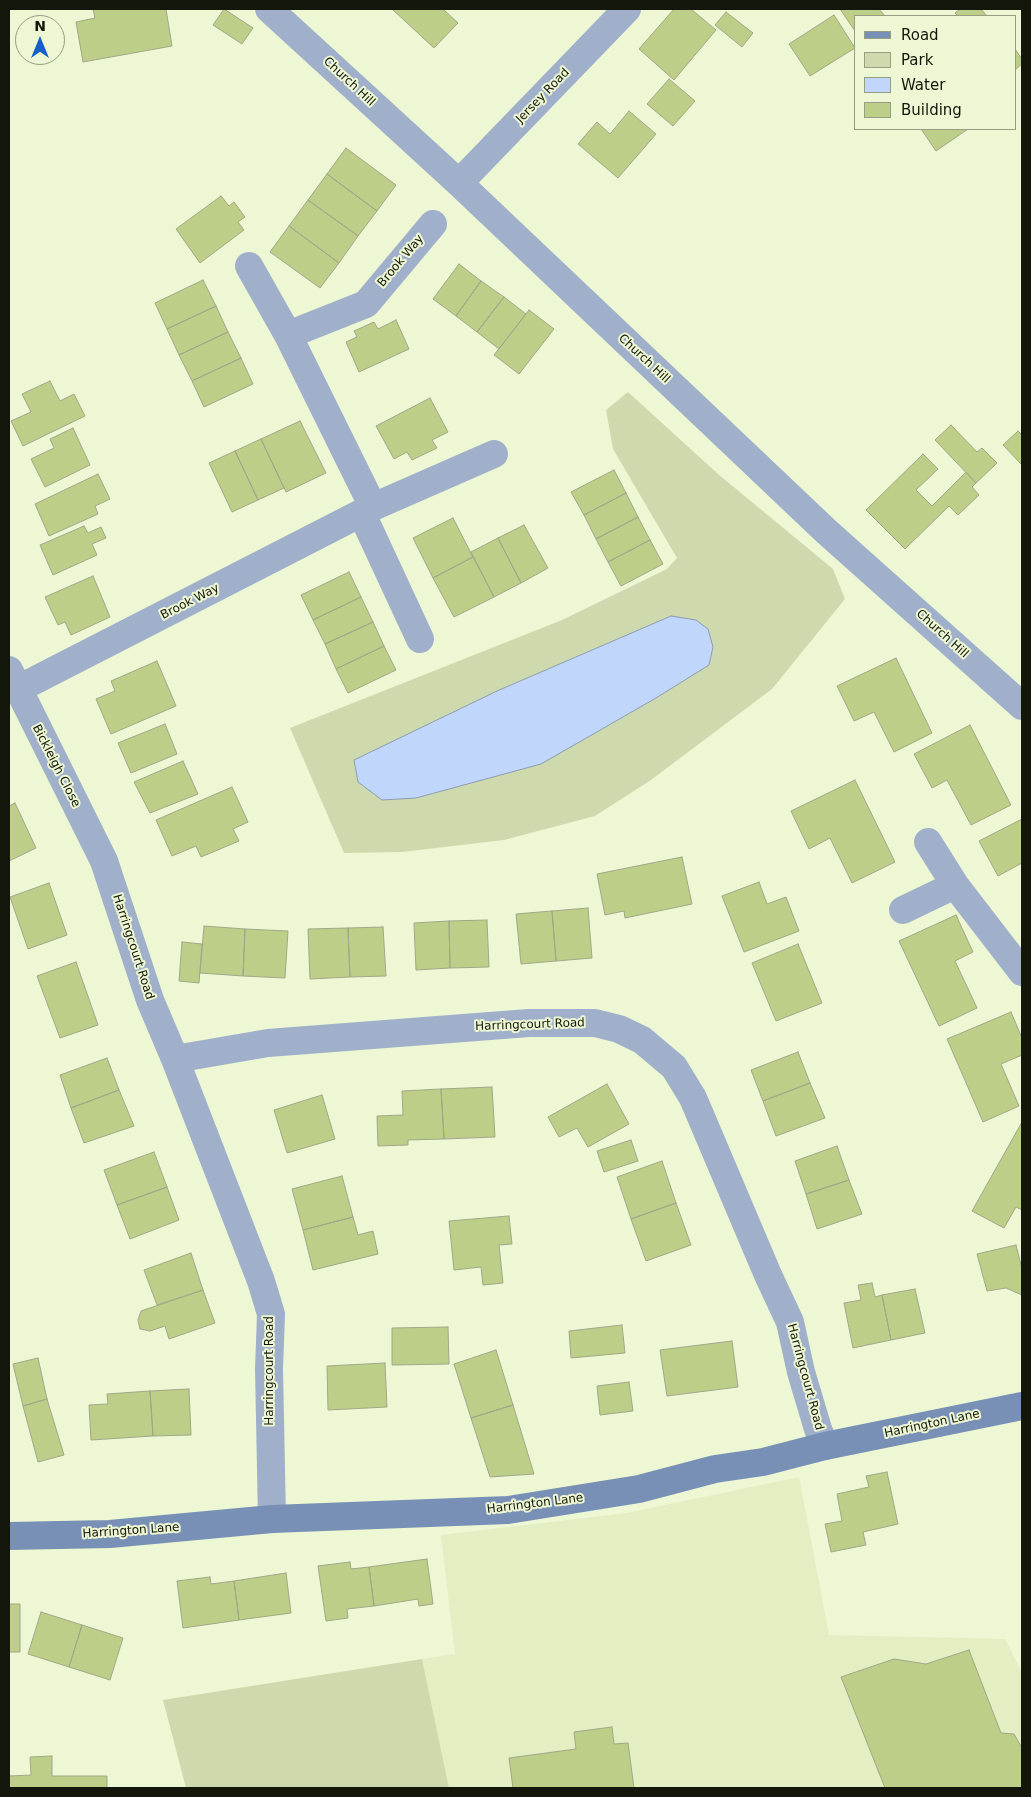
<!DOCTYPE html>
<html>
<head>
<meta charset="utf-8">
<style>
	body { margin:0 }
	#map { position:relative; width:1031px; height:1797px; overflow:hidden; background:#edf7d3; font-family:"DejaVu Sans",sans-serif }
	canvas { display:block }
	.frame { position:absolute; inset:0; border:10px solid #13160a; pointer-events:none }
	.legend { position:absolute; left:854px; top:15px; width:162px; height:115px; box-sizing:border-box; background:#edf7d3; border:1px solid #969d83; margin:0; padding:6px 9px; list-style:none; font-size:15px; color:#13160a }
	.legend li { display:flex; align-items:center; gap:10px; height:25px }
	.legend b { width:25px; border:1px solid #969d83 }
	.north { position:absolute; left:15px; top:15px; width:50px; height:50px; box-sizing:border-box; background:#edf7d3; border:1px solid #969d83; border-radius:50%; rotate:0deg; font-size:14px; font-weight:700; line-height:20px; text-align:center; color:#13160a }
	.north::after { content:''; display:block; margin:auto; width:18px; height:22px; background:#165ec9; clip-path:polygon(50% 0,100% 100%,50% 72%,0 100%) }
</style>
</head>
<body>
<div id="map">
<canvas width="1031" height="1797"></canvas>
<div class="frame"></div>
<ul class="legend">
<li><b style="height:6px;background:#7890b6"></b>Road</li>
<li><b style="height:14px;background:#cedaad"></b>Park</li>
<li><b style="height:14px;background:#c0d7fb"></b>Water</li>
<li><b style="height:14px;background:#bdce89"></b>Building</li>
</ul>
<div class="north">N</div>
</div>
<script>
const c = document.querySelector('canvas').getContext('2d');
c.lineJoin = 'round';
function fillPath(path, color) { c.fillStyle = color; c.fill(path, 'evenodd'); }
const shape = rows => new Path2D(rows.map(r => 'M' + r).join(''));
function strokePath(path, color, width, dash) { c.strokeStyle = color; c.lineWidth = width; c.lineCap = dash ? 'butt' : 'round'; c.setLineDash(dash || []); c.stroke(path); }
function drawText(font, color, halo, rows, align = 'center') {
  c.font = font + ' "DejaVu Sans",sans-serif'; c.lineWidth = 4; c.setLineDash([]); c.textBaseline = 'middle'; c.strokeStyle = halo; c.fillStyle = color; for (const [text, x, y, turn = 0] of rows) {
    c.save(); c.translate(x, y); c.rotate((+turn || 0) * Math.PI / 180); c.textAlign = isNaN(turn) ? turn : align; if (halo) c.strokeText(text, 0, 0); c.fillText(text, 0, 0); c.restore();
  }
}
fillPath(shape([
	[799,1477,829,1635,1005,1639,1022,1673,1022,1788,449,1788,422,1659,455,1654,441,1535,627,1513]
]), '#e3eec3');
fillPath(shape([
	[628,392,718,474,833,569,845,599,772,689,651,780,595,816,504,840,402,852,344,853,290,728,562,620,667,569,677,558,613,449,606,410],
	[422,1659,449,1788,186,1788,163,1700]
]), '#cedaad');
const water = shape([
	[671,616,696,620,708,629,713,647,709,665,656,698,541,764,416,798,382,800,358,782,354,760,497,691,671,616]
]);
fillPath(water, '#c0d7fb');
strokePath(water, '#8c9db3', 1);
const building = shape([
	[93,9,166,9,172,46,83,62,76,22,95,18,93,9],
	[224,9,253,28,242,44,213,25,224,9],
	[392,9,443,9,458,23,434,48,392,9],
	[674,9,691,9,716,30,674,80,639,49,674,9],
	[840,9,879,9,885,16,855,16,855,31,840,9],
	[960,9,981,9,987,16,958,16,955,13,960,9],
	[726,12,753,33,742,47,715,25,726,12],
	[834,15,855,48,810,76,789,44,834,15],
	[1015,49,1022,59,1022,64,1015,70,1015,49],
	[669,79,695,101,673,126,647,104,669,79],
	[629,111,656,134,618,178,578,144,597,122,610,134,629,111],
	[921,129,968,129,936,151,921,129],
	[346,148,396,185,377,211,327,174,346,148],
	[327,174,377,211,358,236,308,200,327,174],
	[221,196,229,206,234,202,245,217,238,222,244,230,200,263,176,229,221,196],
	[308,200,358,236,339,263,289,226,308,200],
	[289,226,339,263,320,288,270,252,289,226],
	[459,264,481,281,456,316,433,299,459,264],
	[203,280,216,306,167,329,155,303,203,280],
	[481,281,504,297,477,332,456,316,481,281],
	[504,297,526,314,499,349,477,332,504,297],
	[216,306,228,332,179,355,167,329,216,306],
	[529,310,554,329,519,374,494,355,529,310],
	[396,320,409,349,359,372,346,342,357,337,354,331,374,322,378,329,396,320],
	[228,332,241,358,192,381,179,355,228,332],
	[241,358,253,384,204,407,192,381,241,358],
	[50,381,60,401,74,394,85,416,23,446,11,421,31,412,22,394,50,381],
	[430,398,448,432,432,440,437,448,412,460,407,452,394,459,376,426,430,398],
	[300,421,326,473,286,492,261,439,300,421],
	[951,425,977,452,982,448,997,463,976,483,935,440,951,425],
	[73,428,90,465,45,487,31,459,54,448,50,439,73,428],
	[1018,431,1022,435,1022,465,1003,445,1018,431],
	[261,439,284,488,258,500,235,451,261,439],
	[235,451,258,500,232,512,209,463,235,451],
	[923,454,938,469,916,490,932,506,966,472,976,483,972,487,979,495,958,515,949,506,905,549,866,510,923,454],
	[614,470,626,493,584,515,571,492,614,470],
	[98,474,110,499,95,506,98,514,49,536,35,504,98,474],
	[626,493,638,517,596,539,584,515,626,493],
	[638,517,650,540,608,562,596,539,638,517],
	[453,518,473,557,433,578,413,538,453,518],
	[524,525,548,568,521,583,498,538,524,525],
	[84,526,88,533,101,527,106,538,92,544,97,555,53,575,40,545,84,526],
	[498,538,521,583,494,597,471,552,498,538],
	[650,540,663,564,621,586,608,562,650,540],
	[473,557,494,597,454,617,433,578,473,557],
	[349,572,361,597,313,620,301,595,349,572],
	[93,576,110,617,71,635,65,622,58,625,45,597,93,576],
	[361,597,373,622,325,644,313,620,361,597],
	[373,622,384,646,336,669,325,644,373,622],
	[384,646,396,670,348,693,336,669,384,646],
	[896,658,932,733,894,752,874,712,854,721,837,686,896,658],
	[157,661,176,706,111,734,96,699,115,691,111,681,157,661],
	[165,724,177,754,131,773,118,743,165,724],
	[970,725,1011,805,971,825,947,780,932,788,914,754,970,725],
	[183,761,198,794,150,813,134,782,183,761],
	[855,780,895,862,852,883,830,838,809,849,791,811,855,780],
	[232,787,248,822,233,829,239,841,201,857,196,846,172,856,156,820,232,787],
	[15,803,36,848,9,861,9,806,15,803],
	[1022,819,1022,863,998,876,979,841,1022,819],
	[682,857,692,904,625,918,624,911,605,915,597,874,682,857],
	[759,882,767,904,786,897,799,931,744,952,722,896,759,882],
	[49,883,67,935,28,949,10,897,49,883],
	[588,908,592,958,556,961,552,911,588,908],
	[552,911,556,961,521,964,516,914,552,911],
	[956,915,973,952,955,961,977,1008,939,1026,899,941,956,915],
	[487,920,489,967,450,968,449,921,487,920],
	[449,921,450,968,416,970,414,923,449,921],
	[204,926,245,929,243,976,200,973,204,926],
	[383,927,386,976,350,977,348,928,383,927],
	[348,928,350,977,310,979,308,929,348,928],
	[245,929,288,931,285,978,243,976,245,929],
	[182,942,202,944,199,983,179,981,182,942],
	[798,944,822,1003,776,1021,752,963,798,944],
	[76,962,98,1025,60,1038,37,976,76,962],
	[1011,1012,1022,1038,1022,1055,1001,1064,1019,1106,983,1122,947,1039,1011,1012],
	[798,1052,810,1083,763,1101,751,1070,798,1052],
	[107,1058,119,1090,71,1108,60,1075,107,1058],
	[810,1083,825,1118,776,1136,763,1101,810,1083],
	[607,1084,629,1124,588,1147,577,1128,559,1137,548,1117,607,1084],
	[492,1087,495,1137,444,1139,441,1089,492,1087],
	[441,1089,444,1139,408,1140,408,1145,378,1146,377,1116,403,1115,402,1091,441,1089],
	[119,1090,134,1126,84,1143,71,1108,119,1090],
	[322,1095,335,1139,287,1153,274,1110,322,1095],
	[1022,1122,1022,1210,1016,1207,1004,1228,972,1211,1022,1122],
	[631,1140,638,1161,604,1172,597,1151,631,1140],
	[837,1146,849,1180,806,1194,795,1161,837,1146],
	[154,1152,167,1187,117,1205,104,1170,154,1152],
	[662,1161,676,1203,631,1219,617,1177,662,1161],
	[342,1176,353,1217,303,1230,292,1189,342,1176],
	[849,1180,862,1214,817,1229,806,1194,849,1180],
	[167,1187,179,1220,130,1239,117,1205,167,1187],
	[676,1203,691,1245,646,1261,631,1219,676,1203],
	[509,1216,512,1244,499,1245,503,1283,483,1285,481,1267,454,1270,449,1221,509,1216],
	[353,1217,358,1235,373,1231,378,1254,313,1270,303,1230,353,1217],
	[1016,1245,1022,1269,1022,1295,1006,1288,987,1291,977,1254,1016,1245],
	[191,1253,203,1290,157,1305,144,1270,191,1253],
	[872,1283,875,1297,882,1295,891,1340,853,1348,844,1303,861,1300,858,1285,872,1283],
	[915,1289,925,1333,891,1340,882,1295,915,1289],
	[203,1290,215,1323,169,1339,165,1326,150,1331,140,1329,138,1320,141,1311,203,1290],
	[622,1325,625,1353,571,1358,569,1331,622,1325],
	[448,1327,449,1364,392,1365,392,1328,448,1327],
	[732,1341,738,1387,667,1396,660,1350,732,1341],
	[496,1350,513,1405,471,1418,454,1364,496,1350],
	[38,1358,47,1399,23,1406,13,1364,38,1358],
	[385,1363,387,1407,328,1410,327,1366,385,1363],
	[629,1382,633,1411,600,1415,597,1386,629,1382],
	[189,1389,191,1435,153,1436,150,1391,189,1389],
	[150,1391,153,1436,91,1440,89,1405,108,1404,107,1394,150,1391],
	[47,1399,64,1455,38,1462,23,1406,47,1399],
	[513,1405,534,1474,490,1477,471,1418,513,1405],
	[887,1472,898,1524,863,1532,866,1545,831,1552,825,1524,842,1521,837,1494,869,1487,866,1476,887,1472],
	[427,1559,433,1604,419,1606,418,1599,374,1606,369,1567,427,1559],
	[350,1562,351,1569,369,1567,374,1606,347,1609,348,1618,326,1621,318,1566,350,1562],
	[286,1573,291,1613,239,1620,234,1581,286,1573],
	[210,1577,211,1584,234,1581,239,1620,183,1628,177,1581,210,1577],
	[9,1604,20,1604,20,1652,9,1652,9,1604],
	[41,1612,82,1625,69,1667,28,1654,41,1612],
	[82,1625,123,1638,110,1680,69,1667,82,1625],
	[969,1650,1001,1733,1014,1734,1022,1748,1022,1788,885,1788,841,1677,894,1659,926,1664,969,1650],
	[612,1727,614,1744,628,1743,634,1788,513,1788,509,1758,576,1749,574,1732,612,1727],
	[52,1756,52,1776,107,1776,107,1788,9,1788,9,1776,31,1775,30,1757,52,1756]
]);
fillPath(building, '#bdce89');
strokePath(building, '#9fa887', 1);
strokePath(shape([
	[269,9,459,183,827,532,1022,706],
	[459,183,627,9],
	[249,266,288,335,373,507],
	[288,335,366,304,433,224],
	[362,514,420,639],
	[9,670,104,861,150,1000,175,1059,261,1281,271,1314,269,1369,272,1519],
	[18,689,373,507,494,454],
	[955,885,1022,972],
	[903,910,955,885,928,842],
	[175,1059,268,1043,529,1023,595,1023,619,1029,642,1040,674,1067,693,1098,768,1275,790,1322,801,1372,818,1429,825,1446]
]), '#a0b0cb', 28);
strokePath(shape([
	[9,1536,110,1534,272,1519,508,1510,639,1489,715,1469,763,1462,825,1446,1022,1406]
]), '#7890b6', 28);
drawText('12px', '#13160a', '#edf7d3', [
	["Church Hill",349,82,43],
	["Jersey Road",543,96,-46],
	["Brook Way",401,261,-50],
	["Church Hill",644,359,43],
	["Brook Way",190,602,-27],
	["Church Hill",942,634,42],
	["Bickleigh Close",56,766,63],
	["Harringcourt Road",133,947,72],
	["Harringcourt Road",530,1025,-2],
	["Harringcourt Road",270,1371,-90],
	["Harringcourt Road",805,1377,75],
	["Harrington Lane",932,1424,-12],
	["Harrington Lane",535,1504,-7],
	["Harrington Lane",131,1531,-4]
]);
</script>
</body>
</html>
